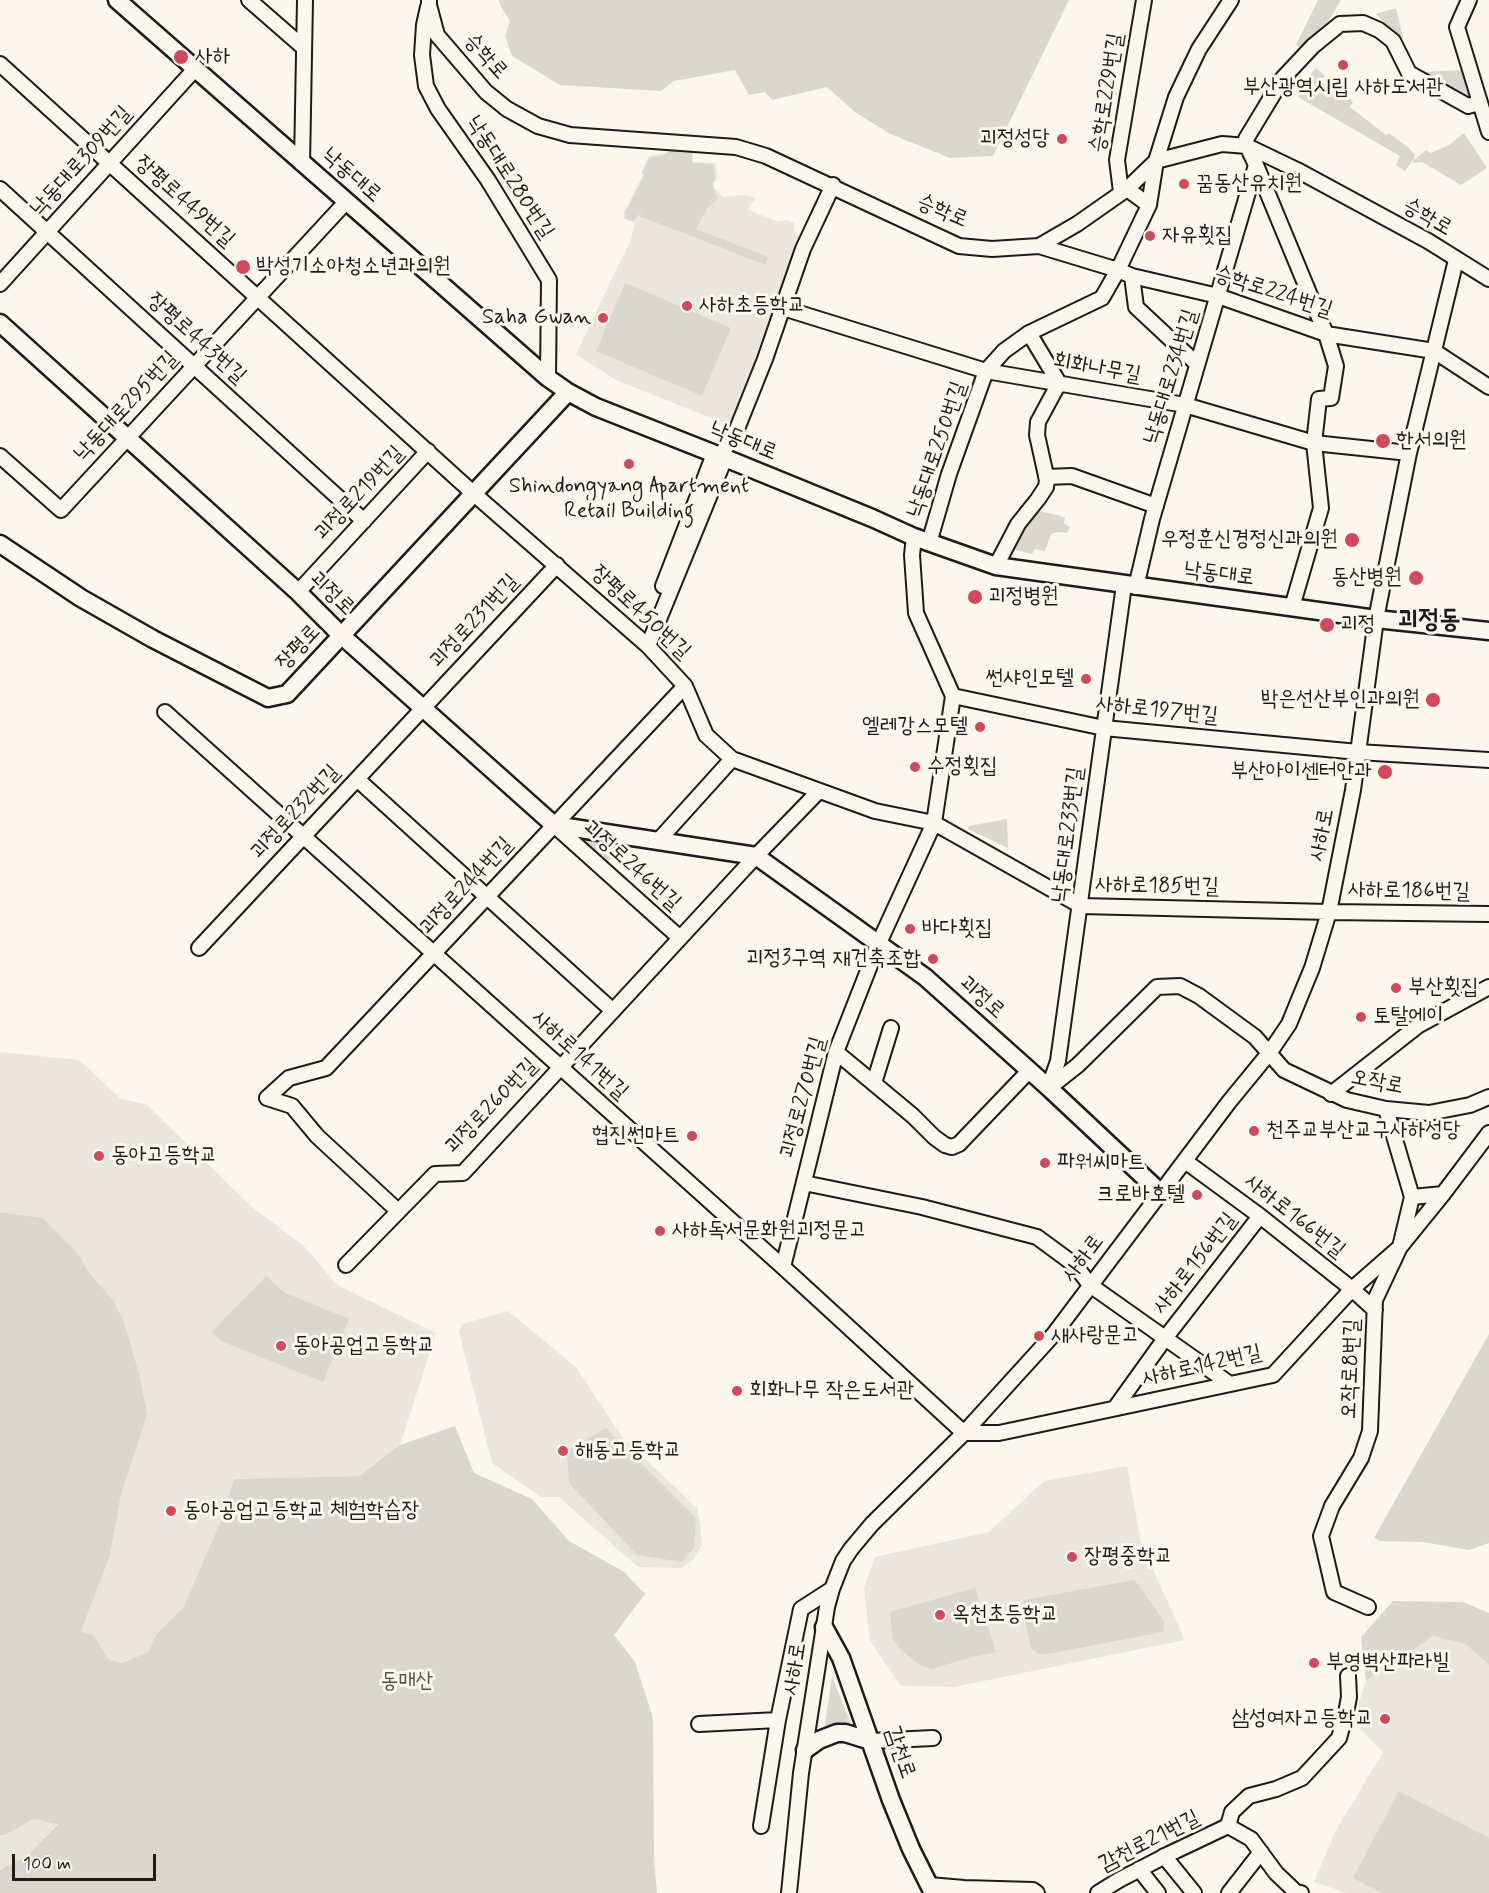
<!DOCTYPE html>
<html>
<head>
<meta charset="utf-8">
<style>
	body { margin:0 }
	#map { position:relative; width:1489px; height:1893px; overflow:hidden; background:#fbf7ec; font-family:Mynerve,sans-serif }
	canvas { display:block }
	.scale { position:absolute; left:12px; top:1854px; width:144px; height:27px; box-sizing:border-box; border:3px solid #1c1c1c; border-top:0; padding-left:8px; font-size:18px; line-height:21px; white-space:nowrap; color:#1c1c1c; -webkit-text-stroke:4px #fbf7ec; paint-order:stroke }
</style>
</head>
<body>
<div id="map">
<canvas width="1489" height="1893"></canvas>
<div class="scale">100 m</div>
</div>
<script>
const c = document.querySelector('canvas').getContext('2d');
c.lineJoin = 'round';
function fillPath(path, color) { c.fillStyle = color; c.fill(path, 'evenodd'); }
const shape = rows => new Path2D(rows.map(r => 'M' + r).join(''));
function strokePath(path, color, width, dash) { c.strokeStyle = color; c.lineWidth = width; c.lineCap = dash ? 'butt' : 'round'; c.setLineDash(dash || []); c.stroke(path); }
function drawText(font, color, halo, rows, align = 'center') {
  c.font = font + ' Mynerve,"Poor Story",sans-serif'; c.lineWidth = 6; c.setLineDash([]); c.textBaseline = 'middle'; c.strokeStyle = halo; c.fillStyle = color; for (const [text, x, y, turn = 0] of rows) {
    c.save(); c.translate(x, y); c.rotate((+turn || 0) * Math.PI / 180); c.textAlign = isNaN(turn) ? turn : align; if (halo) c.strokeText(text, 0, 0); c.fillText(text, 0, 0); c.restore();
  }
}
fillPath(shape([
	[673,148,693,150,693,162,716,163,717,180,714,183,714,188,723,197,742,195,756,198,747,209,778,222,787,220,794,223,794,230,799,238,794,257,729,425,616,380,576,354,631,239,635,223,624,219,624,212,643,175,641,173,649,156,666,153],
	[0,1052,79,1060,121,1099,146,1104,252,1207,304,1246,337,1285,436,1333,400,1445,359,1476,234,1479,220,1523,183,1608,156,1635,148,1652,121,1663,109,1660,81,1631,110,1556,139,1373,124,1322,113,1300,90,1274,79,1255,43,1218,0,1212],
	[508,1311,576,1367,623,1438,697,1508,700,1523,702,1544,694,1559,682,1568,638,1567,559,1497,541,1497,492,1463,459,1332,462,1324],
	[1127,1466,1141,1543,1185,1640,954,1687,901,1686,870,1641,864,1588,875,1557,989,1532,1044,1481],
	[1432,1635,1465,1644,1489,1665,1489,1893,1347,1893,1314,1882,1335,1832,1383,1752,1353,1721,1366,1681],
	[34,1819,58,1823,28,1855,0,1870,0,1835,5,1835]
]), '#eae6dc');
fillPath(shape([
	[499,0,1069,0,993,156,950,158,890,134,855,112,827,87,772,100,765,92,749,95,735,70,674,81,661,91,560,85,512,56,505,36,510,21,500,5],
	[1318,0,1341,0,1331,17,1306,51,1296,45],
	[1396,8,1403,37,1399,40,1393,31,1376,14],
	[1316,68,1325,76,1320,81,1342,95,1344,93,1353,102,1350,107,1386,135,1389,133,1409,148,1415,155,1414,160,1426,150,1431,153,1449,145,1464,133,1487,168,1461,185,1422,162,1413,163,1413,160,1405,171,1396,165,1400,156,1298,97,1307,78],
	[1465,70,1473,95,1466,99,1422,72],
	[672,149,692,152,692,163,713,164,715,179,712,184,716,196,719,198,707,208,696,229,768,257,766,265,639,216,644,209,633,221,625,218,625,213,644,176,643,172,649,158,665,155],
	[625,283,731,328,702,396,596,351],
	[1041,505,1039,511,1065,517,1064,523,1070,527,1067,533,1058,532,1051,534,1045,551,1035,549,1032,554,1016,550,1014,543,1015,534],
	[1007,819,1008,848,968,829,969,826],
	[564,824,634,836,606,863],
	[0,1212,43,1218,79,1255,90,1274,113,1300,124,1322,139,1373,147,1415,120,1498,110,1556,81,1631,94,1636,109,1660,122,1663,148,1652,156,1635,183,1608,220,1523,234,1479,359,1476,400,1445,455,1426,474,1473,532,1499,569,1541,624,1572,645,1594,614,1635,635,1662,653,1718,654,1859,657,1893,0,1893,0,1870,28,1855,58,1824,34,1819,5,1835,0,1835],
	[266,1276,283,1292,349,1319,323,1382,221,1341,212,1332],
	[1489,1334,1489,1543,1469,1550,1423,1542,1379,1541,1374,1538],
	[606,1428,696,1518,694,1547,682,1562,637,1555,569,1483,567,1451],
	[1134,1580,1137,1583,1164,1621,1163,1632,1042,1655,1031,1649,1022,1605,1024,1600],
	[975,1588,996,1652,969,1658,931,1669,918,1664,900,1649,893,1639,890,1612],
	[1393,1601,1463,1602,1489,1613,1489,1665,1465,1644,1433,1636,1366,1681,1361,1637],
	[832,1676,853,1729,824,1732],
	[1399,1791,1489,1838,1489,1893,1382,1893,1353,1878]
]), '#dad7ce');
const minor = shape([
	[249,0,304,48],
	[429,0,429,5,437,35,486,92,507,109,538,126,570,135,736,147,766,156,959,246,992,249,1039,246,1077,224,1127,189,1156,161,1222,144,1247,146,1297,170,1428,241,1489,279],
	[1469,0,1457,27,1489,132],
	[428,7,424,25,422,55,426,86,438,109,488,180,549,280,548,378],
	[0,64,473,493,648,646,685,686,706,735,732,759,875,811,934,823,1081,906,1329,912,1489,914],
	[302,164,305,0],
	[1256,165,1326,334,1336,366,1331,398,1319,399,1314,443,1321,508,1292,607],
	[0,189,364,521],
	[1127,189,1149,205],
	[1121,192,1117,160,1144,0],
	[1039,246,1118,270,1132,276,1218,296,1326,334,1434,351,1489,387],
	[1132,276,1136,307,1197,364],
	[0,284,195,69],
	[783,308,986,371,1185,405,1314,443,1409,453],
	[0,456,61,510,346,202],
	[720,456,735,434,765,359,803,249,833,185],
	[1046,477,1072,476,1156,506],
	[929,543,949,474,986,371,1004,351,1029,333,1102,298,1118,270,1149,205,1156,161,1176,97,1199,49,1231,0],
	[996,566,1018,524,1038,499,1046,487,1047,480,1037,435,1038,422,1059,383,1029,333],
	[663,586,714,454],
	[1136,587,1152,519,1256,165,1247,146,1246,139,1283,78,1313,46,1340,24,1363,23,1379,30,1393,41,1409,73,1468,106,1479,103],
	[298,592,428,451],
	[648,646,725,458],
	[953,696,1104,728,1358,752,1489,760],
	[165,712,783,1267,964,1433],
	[357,779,613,1011],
	[554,825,680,938],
	[658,841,732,759],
	[199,948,557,565],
	[836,1052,913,1116,934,1137,945,1145,952,1147,959,1144,1028,1072],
	[874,1083,891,1028],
	[1049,1087,1058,1061,1124,585],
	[1049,1088,1078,1065,1157,987,1180,986,1199,996,1255,1037,1284,1070,1347,1100,1386,1109,1429,1113,1470,1105,1489,1097],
	[1331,1094,1419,1025,1489,987],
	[267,1098,289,1078,326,1068,685,686],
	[267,1098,292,1106,317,1136,398,1211],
	[1185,1161,1260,1216,1352,1289,1375,1310],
	[804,1183,922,1207,1037,1237,1075,1265,1090,1285,1230,1384],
	[1412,1197,1443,1194],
	[346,1265,435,1174,463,1173,756,856,819,791],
	[783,1267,836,1052,878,945,934,823,953,696,916,613,912,555,914,537],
	[1115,1408,1166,1337,1260,1216],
	[964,1433,999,1433,1273,1375,1352,1289,1400,1247,1443,1194,1489,1133],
	[1368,1607,1334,1592,1321,1536,1332,1506,1361,1458,1370,1431,1375,1300,1400,1247,1412,1197,1386,1109],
	[699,1724,778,1720,801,1609,832,1589],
	[871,1741,933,1738],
	[761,1826,778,1720],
	[1228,1826,1232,1812,1249,1796,1276,1789,1302,1778,1339,1738,1346,1713,1349,1697,1348,1676],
	[1164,1856,1194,1893],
	[1139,1869,1158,1893],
	[929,1885,964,1888,1033,1890,1037,1893],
	[789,1893,801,1773,827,1607,832,1589,843,1561,851,1549,872,1524,964,1433,1054,1334,1229,1102,1270,1052,1289,1024,1300,997,1312,968,1329,912,1353,790,1376,619,1409,453,1456,260],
	[1098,1893,1119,1880,1169,1854,1228,1826,1251,1839,1276,1873,1296,1892,1301,1893],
	[1229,1893,1261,1852]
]);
const major = shape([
	[117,0,548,378,568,392,596,407,725,458,872,518,914,537,996,566,1376,619,1489,631],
	[0,323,298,592,341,635,554,825,756,856,925,977,1049,1088,1161,1193],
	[0,544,81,598,153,639,268,698,287,694,568,392],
	[824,1627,841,1658,891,1800,911,1849,933,1893],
	[805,1750,819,1740,837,1733,845,1733,871,1741]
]);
strokePath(minor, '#1c1c1c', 18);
strokePath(major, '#1c1c1c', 21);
strokePath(minor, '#fbf7ec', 14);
strokePath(major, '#fbf7ec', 16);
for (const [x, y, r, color] of [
	[181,57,8,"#d1495b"],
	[1343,65,6,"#d1495b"],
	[1062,139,6,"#d1495b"],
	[1184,184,6,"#d1495b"],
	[1150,236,6,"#d1495b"],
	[243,267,8,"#d1495b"],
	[687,306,6,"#d1495b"],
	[603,318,6,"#d1495b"],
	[1383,441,8,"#d1495b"],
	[629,464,6,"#d1495b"],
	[1352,540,8,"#d1495b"],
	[1416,578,8,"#d1495b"],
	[975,597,8,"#d1495b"],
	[1327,625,8,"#d1495b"],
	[1086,679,6,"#d1495b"],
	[1433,700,8,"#d1495b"],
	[980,727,6,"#d1495b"],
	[915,767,6,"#d1495b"],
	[1385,772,8,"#d1495b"],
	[910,929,6,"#d1495b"],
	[933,959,6,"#d1495b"],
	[1396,988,6,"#d1495b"],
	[1361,1017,6,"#d1495b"],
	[1254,1131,6,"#d1495b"],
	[692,1136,6,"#d1495b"],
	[99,1156,6,"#d1495b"],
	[1045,1163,6,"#d1495b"],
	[1197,1195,6,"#d1495b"],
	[660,1231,6,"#d1495b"],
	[1039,1336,6,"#d1495b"],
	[281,1346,6,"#d1495b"],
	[737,1391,6,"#d1495b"],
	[563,1451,6,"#d1495b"],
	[171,1511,6,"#d1495b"],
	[1072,1557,6,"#d1495b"],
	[940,1615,6,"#d1495b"],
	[1314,1663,6,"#d1495b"],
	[1385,1719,6,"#d1495b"]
]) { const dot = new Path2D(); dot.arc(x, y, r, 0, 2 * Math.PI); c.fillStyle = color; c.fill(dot); strokePath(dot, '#fbf7ec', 2); }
drawText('22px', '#1c1c1c', '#fbf7ec', [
	["사하",195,57],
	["부산광역시립 사하도서관",1343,88,"center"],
	["괴정성당",1050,139,"right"],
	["꿈동산유치원",1196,184],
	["자유횟집",1162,236],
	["박성기소아청소년과의원",256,267],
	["사하초등학교",699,306],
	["Saha Gwan",591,318,"right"],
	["한서의원",1396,441],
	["Shindongyang Apartment",629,487,"center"],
	["Retail Building",629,512,"center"],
	["우정훈신경정신과의원",1338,540,"right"],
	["동산병원",1402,578,"right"],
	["괴정병원",988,597],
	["괴정",1340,625],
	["썬샤인모텔",1074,679,"right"],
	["박은선산부인과의원",1420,700,"right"],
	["엘레강스모텔",968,727,"right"],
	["수정횟집",927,767],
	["부산아이센터안과",1372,772,"right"],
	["바다횟집",922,929],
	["괴정3구역 재건축조합",921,959,"right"],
	["부산횟집",1408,988],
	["토탈에이",1373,1017],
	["천주교부산교구사하성당",1266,1131],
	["협진썬마트",680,1136,"right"],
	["동아고등학교",111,1156],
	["파워씨마트",1057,1163],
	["크로바호텔",1185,1195,"right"],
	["사하독서문화원괴정문고",672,1231],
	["새사랑문고",1051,1336],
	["동아공업고등학교",293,1346],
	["회화나무 작은도서관",749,1391],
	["해동고등학교",575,1451],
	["동아공업고등학교 체험학습장",183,1511],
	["장평중학교",1084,1557],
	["옥천초등학교",952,1615],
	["부영벽산파라빌",1326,1663],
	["삼성여자고등학교",1373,1719,"right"]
], 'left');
drawText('22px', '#1c1c1c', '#fbf7ec', [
	["승학로",485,57,48],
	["승학로229번길",1108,93,-81],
	["낙동대로309번길",82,162,-48],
	["낙동대로",351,176,41],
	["낙동대로280번길",509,178,57],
	["장평로449번길",184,202,42],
	["승학로",942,212,23],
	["승학로",1427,218,30],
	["승학로224번길",1273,293,18],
	["장평로443번길",196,339,42],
	["회화나무길",1097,369,10],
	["낙동대로234번길",1172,377,-73],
	["낙동대로295번길",127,407,-47],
	["낙동대로",743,442,22],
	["낙동대로250번길",938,450,-71],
	["괴정로219번길",360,494,-47],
	["낙동대로",1219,575,7],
	["괴정로",331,594,44],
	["장평로450번길",640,613,43],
	["괴정로231번길",475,622,-47],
	["장평로",299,648,-47],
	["사하로197번길",1157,711,6],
	["괴정로232번길",296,813,-47],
	["낙동대로233번길",1069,835,-83],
	["사하로",1323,835,-79],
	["괴정로246번길",631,866,42],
	["괴정로244번길",467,887,-47],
	["사하로185번길",1157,887,1],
	["사하로186번길",1409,892,1],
	["괴정로",981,998,42],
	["사하로141번길",579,1056,42],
	["오작로",1377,1083,11],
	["괴정로270번길",804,1098,-75],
	["괴정로260번길",492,1107,-46],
	["사하로166번길",1294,1217,38],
	["사하로",1084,1259,-53],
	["사하로156번길",1196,1264,-52],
	["사하로142번길",1202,1367,-13],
	["오작로8번길",1352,1369,-88],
	["사하로",796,1669,-81],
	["감천로",899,1753,71],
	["감천로21번길",1150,1842,-27]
]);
drawText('22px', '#555451', '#fbf7ec', [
	["동매산",407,1682]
]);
drawText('bold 26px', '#1c1c1c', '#fbf7ec', [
	["괴정동",1429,622]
]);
</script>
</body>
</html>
